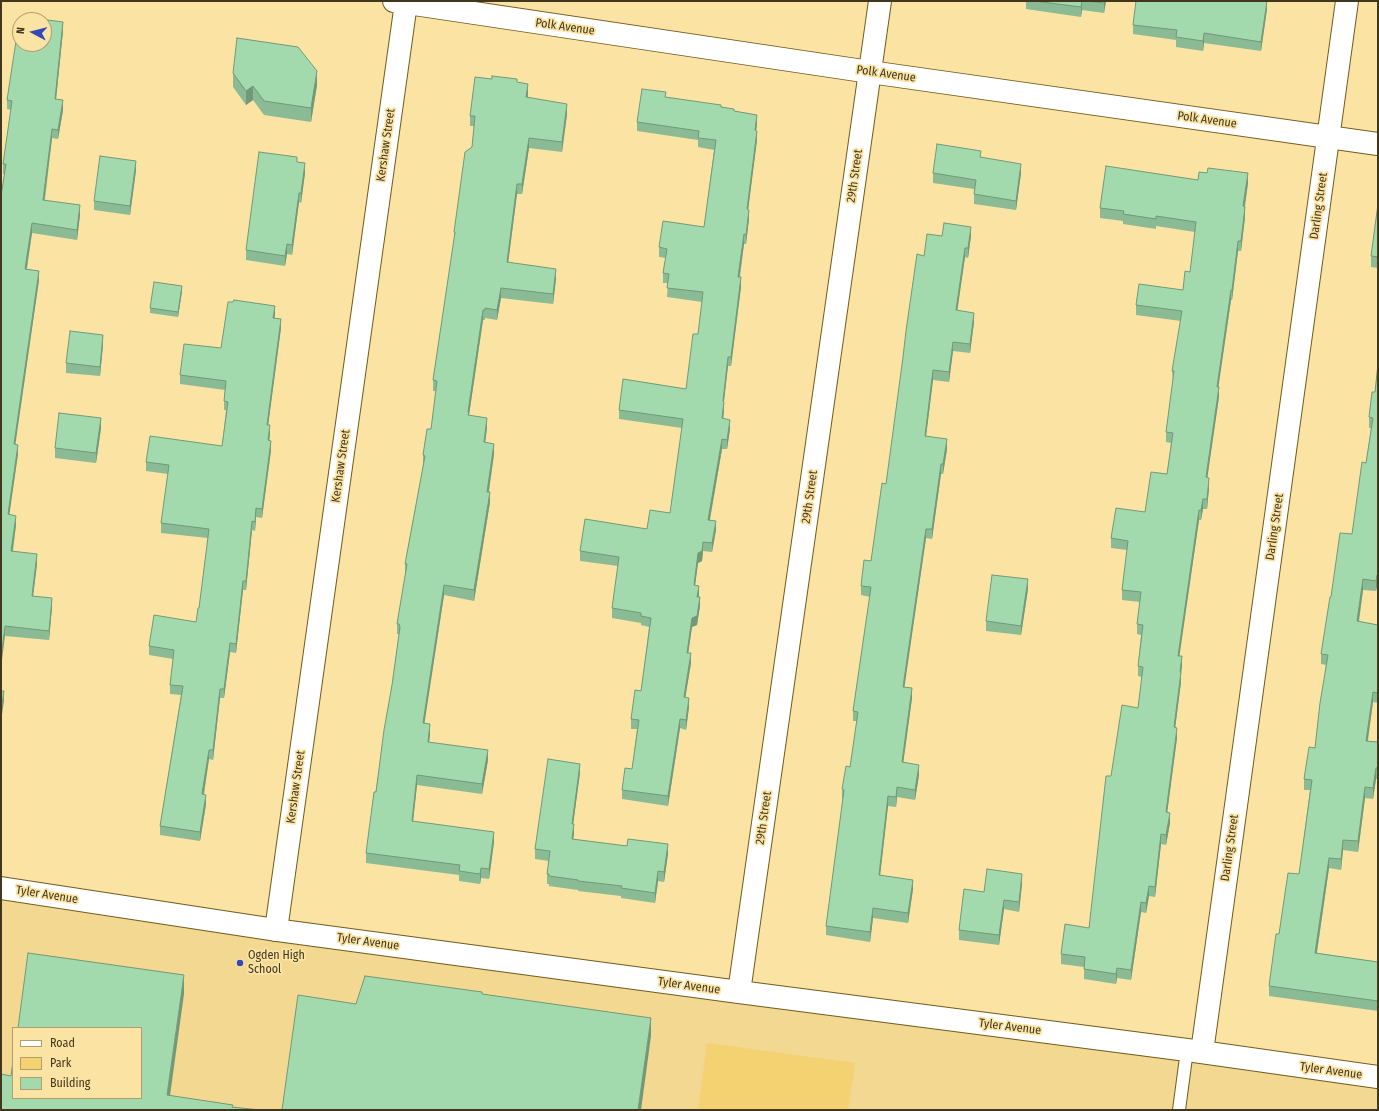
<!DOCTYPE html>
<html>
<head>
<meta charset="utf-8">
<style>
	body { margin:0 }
	#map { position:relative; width:1379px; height:1111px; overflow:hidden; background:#fbe3a4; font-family:"Fira Sans Condensed",sans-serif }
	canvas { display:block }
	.frame { position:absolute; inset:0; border:2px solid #41371e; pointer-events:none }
	.legend { position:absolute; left:12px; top:1027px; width:130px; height:72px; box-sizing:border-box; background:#fbe3a4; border:1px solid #b19e6e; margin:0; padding:5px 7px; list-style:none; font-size:12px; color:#41371e }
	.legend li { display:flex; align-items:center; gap:8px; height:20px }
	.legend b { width:20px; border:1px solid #b19e6e }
	.north { position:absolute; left:12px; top:12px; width:40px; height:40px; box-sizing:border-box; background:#fbe3a4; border:1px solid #b19e6e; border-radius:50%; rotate:277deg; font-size:11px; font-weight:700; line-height:16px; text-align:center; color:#41371e }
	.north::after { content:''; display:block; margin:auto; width:14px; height:18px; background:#3448ba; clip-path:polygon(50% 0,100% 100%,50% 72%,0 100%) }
</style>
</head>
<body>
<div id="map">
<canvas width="1379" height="1111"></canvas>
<div class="frame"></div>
<ul class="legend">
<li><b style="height:5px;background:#fff"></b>Road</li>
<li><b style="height:11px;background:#f4d171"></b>Park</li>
<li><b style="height:11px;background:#a2daad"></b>Building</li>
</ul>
<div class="north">N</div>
</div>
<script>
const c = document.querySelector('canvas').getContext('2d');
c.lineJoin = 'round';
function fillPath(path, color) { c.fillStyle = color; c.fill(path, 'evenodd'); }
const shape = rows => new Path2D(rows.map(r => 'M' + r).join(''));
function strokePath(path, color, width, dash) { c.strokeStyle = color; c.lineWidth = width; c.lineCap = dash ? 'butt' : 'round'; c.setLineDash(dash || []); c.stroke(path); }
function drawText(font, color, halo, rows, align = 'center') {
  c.font = font + ' "Fira Sans Condensed",sans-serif'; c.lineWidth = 3.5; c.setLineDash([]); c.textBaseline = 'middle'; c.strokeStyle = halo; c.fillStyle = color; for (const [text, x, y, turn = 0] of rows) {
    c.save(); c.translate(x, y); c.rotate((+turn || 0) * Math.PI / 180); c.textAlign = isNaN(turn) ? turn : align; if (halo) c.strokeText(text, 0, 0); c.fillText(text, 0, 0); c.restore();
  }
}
fillPath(shape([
	[1,898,1378,1085,1378,1110,1,1110],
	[13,1028,141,1028,141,1098,13,1098]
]), '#f2d890');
fillPath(shape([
	[707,1043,855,1063,848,1110,698,1110]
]), '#f4d171');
const lane = shape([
	[1179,1110,1187,1050]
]);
const street = shape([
	[394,1,870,72,1378,144],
	[276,930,406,3],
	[1202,1052,1347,1]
]);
const secondary = shape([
	[1,888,276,930,739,992,1187,1050,1378,1077],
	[739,992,880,1]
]);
strokePath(lane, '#725c1d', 14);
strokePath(street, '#725c1d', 24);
strokePath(secondary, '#725c1d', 24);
strokePath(lane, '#fff', 12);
strokePath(street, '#fff', 22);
strokePath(secondary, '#fff', 22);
fillPath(shape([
	[1026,1,1106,1,1104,13,1082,10,1081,17,1026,9],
	[1267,9,1261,51,1204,43,1203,51,1176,47,1176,40,1133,34,1133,25],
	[63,31,56,100,63,110,58,139,52,138,45,200,80,215,77,240,32,233,27,269,39,280,15,444,18,454,9,515,16,525,13,551,37,564,33,596,52,607,49,640,5,636,4,174,3,174,3,164,11,110,7,109,7,100,20,41],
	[233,73,317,85,311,122,264,115,253,100,246,105,233,87],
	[517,82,528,94,528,97,567,114,562,152,529,148,522,194,517,194,508,262,556,279,553,304,501,298,497,320,485,318,485,320,483,320,469,415,487,428,485,442,494,454,489,492,490,502,474,601,444,595,424,723,430,734,429,742,488,760,482,794,417,785,413,821,494,842,489,879,481,878,480,884,459,881,459,875,366,863,366,853,392,685,399,634,397,634,397,624,406,574,405,574,405,564,423,466,423,455,431,429,436,391,433,391,433,380,454,242,454,232,472,147,474,126,470,126,470,116],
	[666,97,721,107,734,111,757,124,756,131,757,140,748,209,749,219,746,244,744,244,740,277,741,287,731,366,728,366,724,402,724,411,723,419,730,429,727,449,722,449,710,520,716,530,712,552,703,551,702,561,698,563,695,585,699,595,700,606,697,625,692,627,688,653,691,663,685,697,689,707,686,730,680,728,668,806,622,799,622,790,632,769,637,729,631,729,631,719,641,691,649,627,641,625,641,623,612,618,612,608,618,566,580,561,580,551,647,529,670,513,682,428,619,419,619,410,686,389,698,334,702,302,667,297,668,283,663,283,663,273,666,258,659,257,659,247,704,227,714,150,698,147,698,140,637,131,637,122],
	[981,157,1021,173,1016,210,974,204,974,189,933,183,933,173],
	[297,162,305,173,301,203,299,202,292,255,287,254,285,266,246,260,246,250],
	[136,170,130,215,94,210,94,201],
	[1198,180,1248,183,1245,207,1245,217,1241,251,1238,251,1232,300,1231,300,1218,387,1219,397,1207,478,1209,488,1207,509,1203,509,1201,520,1199,520,1179,656,1182,666,1181,672,1181,682,1175,728,1177,738,1167,812,1170,823,1166,845,1161,844,1155,897,1149,896,1146,913,1141,912,1131,980,1117,978,1116,984,1084,979,1084,967,1061,964,1061,954,1089,928,1111,776,1138,708,1142,677,1138,676,1138,666,1141,635,1137,634,1137,624,1140,602,1122,600,1122,590,1127,550,1111,548,1111,538,1145,512,1167,474,1171,443,1166,442,1166,432,1173,381,1172,371,1181,321,1136,315,1136,305,1183,290,1190,272,1195,232,1156,226,1156,229,1123,224,1123,221,1100,218,1100,208],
	[1378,204,1378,268,1371,267,1371,256],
	[971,236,968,258,965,257,957,310,974,322,970,353,953,351,949,382,933,380,926,436,947,449,943,474,941,474,932,539,926,538,904,687,912,698,903,763,919,775,915,800,897,797,896,807,888,806,880,875,913,889,908,923,873,918,870,942,826,935,826,926,843,799,842,799,842,789,850,767,857,721,853,721,853,711,870,597,861,595,861,586,871,561,886,484,924,256],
	[182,291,178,317,150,313,150,308],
	[275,315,275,319,281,328,268,425,270,434,269,441,271,450,262,518,256,517,255,531,252,530,246,590,243,590,236,653,230,652,224,698,220,698,213,760,209,759,204,795,206,804,200,841,160,835,160,826,181,695,170,694,170,685,173,659,149,655,149,646,196,622,199,608,208,538,161,533,161,523,168,474,146,471,146,462,222,446,226,410,224,410,224,401,225,390,180,384,180,375],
	[103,345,100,376,66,373,66,363],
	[1378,364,1378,586,1377,586,1376,591,1363,590,1359,622,1378,625,1378,703,1373,702,1368,741,1378,742,1378,779,1376,779,1373,799,1365,798,1358,852,1343,850,1341,870,1329,868,1317,953,1378,962,1378,1011,1269,996,1269,986,1279,934,1299,874,1310,790,1304,790,1304,779,1315,748,1326,665,1321,664,1321,654,1331,597,1352,534,1366,463,1371,428,1369,428,1369,417,1375,392],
	[101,428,96,463,55,458,55,448],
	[1028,589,1021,635,986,631,986,621],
	[580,773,573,824,574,833,573,839,668,854,664,882,658,881,655,903,621,898,621,896,578,891,578,890,549,886,549,884,547,884,547,874,549,861,535,859,535,849],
	[1022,884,1019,912,1004,909,999,945,959,940,959,930,984,892]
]), '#8bbb95');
fillPath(shape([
	[1082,1,1082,10,1081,17,1081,7],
	[1105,1,1106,1,1104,13,1104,3],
	[1267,1,1267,9,1261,51,1261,42],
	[63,22,63,31,55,109,55,99],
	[1204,33,1204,43,1203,51,1203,41],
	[317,71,317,85,311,122,311,108],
	[528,84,528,94,526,107,526,97],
	[253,86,253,100,246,105,246,91],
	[63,100,63,110,58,139,58,130],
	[567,104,567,114,562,152,562,142],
	[757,115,757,124,755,140,755,130],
	[52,129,52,138,43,209,43,200],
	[757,131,757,140,747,219,747,209],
	[529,138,529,148,522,194,522,184],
	[136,161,136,170,130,215,130,206],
	[305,163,305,173,301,203,301,193],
	[1021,164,1021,173,1016,210,1016,201],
	[1248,173,1248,183,1243,216,1243,206],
	[517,184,517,194,507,272,507,262],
	[299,193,299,202,292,255,292,245],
	[80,205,80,215,77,240,77,230],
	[1245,207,1245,217,1241,251,1241,241],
	[749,210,749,219,746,244,746,235],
	[32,223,32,233,25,278,25,269],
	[971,227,971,236,968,258,968,248],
	[744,234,744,244,738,286,738,277],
	[1238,241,1238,251,1232,300,1232,290],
	[287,244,287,254,285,266,285,256],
	[965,248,965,257,956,320,956,310],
	[556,269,556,279,553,304,553,294],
	[39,271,39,280,14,454,14,444],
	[741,277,741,287,731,366,731,357],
	[182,286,182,291,178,317,178,312],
	[501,288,501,298,497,320,497,310],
	[1231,290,1231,300,1217,397,1217,387],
	[275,306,275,315,273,327,273,318],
	[483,310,483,320,469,415,469,422,468,412],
	[974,313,974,322,970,353,970,344],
	[281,319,281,328,267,434,267,425],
	[103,335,103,345,100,376,100,367],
	[953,342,953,351,949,382,949,372],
	[728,357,728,366,723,409,724,402,724,411,722,428,723,401],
	[933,370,933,380,925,445,925,436],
	[1219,387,1219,397,1206,487,1206,477],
	[101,418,101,428,96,463,96,453],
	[487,418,487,428,484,452,484,442],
	[730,420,730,429,727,449,727,440],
	[270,425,270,434,268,450,268,440],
	[722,439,722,449,708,529,708,520],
	[947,439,947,449,943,474,943,464],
	[271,441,271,450,262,518,262,509],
	[494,444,494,454,487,502,487,492],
	[18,445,18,454,8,524,8,514],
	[941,464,941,474,932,539,932,529],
	[1209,478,1209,488,1207,509,1207,499],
	[490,492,490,502,474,601,474,590],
	[1203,499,1203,509,1201,520,1201,510],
	[256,508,256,517,255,531,255,522],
	[1199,510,1199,520,1178,666,1178,656],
	[16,516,16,525,11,561,11,551],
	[252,521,252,530,246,590,246,581],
	[716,521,716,530,712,552,712,543],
	[926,529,926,538,903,697,903,687],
	[703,542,703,551,702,561,698,563,694,594,694,585,698,553],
	[37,554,37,564,32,605,32,596],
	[1377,575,1377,586,1376,591,1376,581],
	[1028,579,1028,589,1021,635,1021,626],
	[1363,579,1363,590,1357,632,1357,621],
	[243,581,243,590,236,653,236,644],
	[444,585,444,595,423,733,423,723],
	[699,586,699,595,697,606,697,597],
	[700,597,700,606,697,625,692,627,687,662,687,653,692,618],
	[52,598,52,607,49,640,49,631],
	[5,626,5,636,1,668,1,659],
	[230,643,230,652,224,698,224,689],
	[691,653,691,663,684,706,684,697],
	[1182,656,1182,666,1180,682,1180,672],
	[1181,672,1181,682,1174,737,1174,727],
	[912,688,912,698,902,772,902,762],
	[220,689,220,698,213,760,213,750],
	[4,691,4,701,1,721,1,712],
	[1373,692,1373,702,1366,751,1366,741],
	[689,698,689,707,686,730,686,720],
	[680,719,680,728,668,806,668,796],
	[430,724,430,734,428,752,428,742],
	[1177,728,1177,738,1166,822,1166,812],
	[209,750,209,759,202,803,202,794],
	[488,750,488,760,482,794,482,784],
	[580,764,580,773,572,833,572,824],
	[919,765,919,775,915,800,915,790],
	[1376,768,1376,779,1373,799,1373,788],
	[417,775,417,785,412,831,412,821],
	[897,787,897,797,896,807,896,797],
	[1365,787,1365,798,1358,852,1358,841],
	[206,795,206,804,200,841,200,832],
	[888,796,888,806,879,885,879,875],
	[1170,813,1170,823,1166,845,1166,835],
	[574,824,574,833,572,849,572,839],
	[494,832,494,842,489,879,489,869],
	[1161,834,1161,844,1155,897,1155,887],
	[1343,840,1343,850,1341,870,1341,859],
	[668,844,668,854,664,882,664,872],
	[1329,858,1329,868,1315,964,1315,953],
	[481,868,481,878,480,884,480,874],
	[658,871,658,881,655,903,655,893],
	[1022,874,1022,884,1019,912,1019,902],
	[913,880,913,889,908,923,908,913],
	[1149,886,1149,896,1146,913,1146,903],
	[1004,900,1004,909,999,945,999,935],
	[1141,902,1141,912,1131,980,1131,970],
	[873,908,873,918,870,942,870,932],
	[1117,968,1117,978,1116,984,1116,974],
	[184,975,184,994,168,1110,167,1095],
	[651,1018,651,1036,641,1110,638,1110]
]), '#719979');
const building = shape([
	[1034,1,1082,1,1081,7,1034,1],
	[1087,1,1105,1,1104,3,1087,1],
	[1136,1,1267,1,1261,42,1204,33,1203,41,1176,37,1177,30,1133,25,1136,1],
	[24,17,63,22,55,99,63,100,58,130,52,129,43,200,80,205,77,230,32,223,25,269,39,271,14,444,18,445,8,514,16,516,11,551,37,554,32,596,52,598,49,631,5,626,1,659,1,196,6,164,3,164,12,101,7,100,16,41,20,41,20,44,44,44,44,20,24,20,24,17],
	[237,38,298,47,317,71,311,108,264,101,253,86,246,91,233,73,237,38],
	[492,76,517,79,517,82,528,84,526,97,567,104,562,142,529,138,522,184,517,184,507,262,556,269,553,294,501,288,497,310,485,308,485,310,483,310,468,412,469,412,468,415,487,418,484,442,494,444,487,492,490,492,474,590,444,585,423,723,430,724,428,742,488,750,482,784,417,775,412,821,494,832,489,869,481,868,480,874,459,871,460,865,366,853,374,792,376,792,384,730,392,685,400,627,399,624,397,624,407,564,405,564,425,456,423,455,427,429,431,429,437,381,433,380,455,232,454,232,465,152,472,147,475,116,470,116,475,77,492,79,492,76],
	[642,89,666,92,665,97,721,105,721,107,734,109,734,111,757,115,755,130,757,131,747,209,749,210,746,235,744,234,738,277,741,277,731,357,728,357,723,401,724,402,722,418,730,420,727,440,722,439,708,520,716,521,712,543,703,542,702,551,698,553,694,585,699,586,697,597,700,597,697,616,692,618,687,653,691,653,684,697,689,698,686,720,680,719,668,796,622,790,625,768,632,769,639,720,631,719,635,690,641,691,651,618,641,616,641,613,612,608,619,557,580,551,585,519,647,529,650,510,670,513,683,419,619,410,623,379,686,389,693,334,698,334,703,292,667,288,669,274,663,273,667,249,659,247,663,221,704,227,716,140,698,138,699,131,637,122,642,89],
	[937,144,981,151,980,157,1021,164,1016,201,974,194,976,180,933,173,937,144],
	[259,152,297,157,297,162,305,163,301,193,299,193,292,245,287,244,285,256,246,250,259,152],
	[100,156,136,161,130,206,94,201,100,156],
	[1106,166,1198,180,1199,172,1207,173,1208,168,1248,173,1243,206,1245,207,1241,241,1238,241,1232,290,1231,290,1217,387,1219,387,1206,477,1209,478,1207,499,1203,499,1201,510,1199,510,1178,656,1182,656,1180,672,1181,672,1174,727,1177,728,1166,812,1170,813,1166,835,1161,834,1155,887,1149,886,1146,903,1141,902,1131,970,1117,968,1116,974,1084,969,1085,957,1061,954,1065,924,1089,928,1106,776,1111,776,1122,705,1138,708,1143,667,1138,666,1143,625,1137,624,1141,592,1122,590,1128,541,1111,538,1116,508,1145,512,1151,472,1167,474,1173,433,1166,432,1174,371,1172,371,1182,311,1136,305,1139,284,1183,290,1185,271,1190,272,1196,222,1156,216,1156,219,1123,214,1124,211,1100,208,1106,166],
	[1378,204,1378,257,1371,256,1378,204],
	[944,223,971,227,968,248,965,248,956,310,974,313,970,344,953,342,949,372,933,370,925,436,947,439,943,464,941,464,932,529,926,529,903,687,912,688,902,762,919,765,915,790,897,787,896,797,888,796,879,875,913,880,908,913,873,908,870,932,826,926,844,790,842,789,846,766,850,767,858,712,853,711,871,587,861,586,864,560,871,561,882,483,886,484,903,357,906,331,917,254,924,256,927,234,942,236,944,223],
	[154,282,182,286,178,312,150,308,154,282],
	[234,300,275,306,273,318,281,319,267,425,270,425,268,440,271,441,262,509,256,508,255,522,252,521,246,581,243,581,236,644,230,643,224,689,220,689,213,750,209,750,202,794,206,795,200,832,160,826,183,686,170,685,174,650,149,646,154,615,196,622,198,608,199,608,209,529,161,523,169,465,146,462,150,436,222,446,228,402,224,401,226,381,180,375,184,344,221,348,228,302,233,302,234,300],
	[70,331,103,335,100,367,66,363,70,331],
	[1378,364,1378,575,1377,575,1376,581,1363,579,1357,621,1378,625,1378,693,1373,692,1366,741,1378,742,1378,768,1376,768,1373,788,1365,787,1358,841,1343,840,1341,859,1329,858,1315,953,1378,962,1378,1001,1269,986,1276,934,1279,934,1288,873,1299,874,1312,780,1304,779,1309,747,1315,748,1320,703,1328,655,1321,654,1330,597,1331,597,1340,533,1352,534,1362,462,1366,463,1373,418,1369,417,1372,392,1375,392,1378,364],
	[59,413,101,418,96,453,55,448,59,413],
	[992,575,1028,579,1021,626,986,621,992,575],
	[1,691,4,691,1,712,1,691],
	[548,759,580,764,572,824,574,824,572,839,627,846,628,839,668,844,664,872,658,871,655,893,621,888,622,886,578,881,578,880,549,876,549,874,547,874,550,851,535,849,548,759],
	[987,869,1022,874,1019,902,1004,900,999,935,959,930,964,889,984,892,987,869],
	[28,953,184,975,167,1095,233,1105,232,1107,260,1110,1,1110,1,1074,11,1076,13,1061,13,1098,141,1098,141,1028,18,1028,28,953],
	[365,976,482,992,482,994,651,1018,638,1110,282,1110,298,995,356,1004,365,976]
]);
fillPath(building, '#a2daad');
strokePath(building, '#719979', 1);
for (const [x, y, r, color] of [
	[240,963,4,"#3448ba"]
]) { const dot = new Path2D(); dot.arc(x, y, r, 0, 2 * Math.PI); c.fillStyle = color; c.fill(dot); strokePath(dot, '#fbe3a4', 1.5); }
drawText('12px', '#41371e', '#fbe3a4', [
	["Polk Avenue",565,27,8],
	["Polk Avenue",886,74,8],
	["Polk Avenue",1207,120,8],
	["Kershaw Street",386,145,-82],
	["29th Street",855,176,-82],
	["Darling Street",1319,206,-82],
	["Kershaw Street",341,466,-82],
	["29th Street",810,497,-82],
	["Darling Street",1275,527,-82],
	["Kershaw Street",296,787,-82],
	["29th Street",764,818,-82],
	["Darling Street",1230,848,-82],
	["Tyler Avenue",47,895,9],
	["Tyler Avenue",368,942,8],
	["Tyler Avenue",689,986,8],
	["Tyler Avenue",1010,1027,7],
	["Tyler Avenue",1331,1071,8]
]);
drawText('12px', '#41371e', '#fbe3a4', [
	["Ogden High",248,956],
	["School",248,970]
], 'left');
</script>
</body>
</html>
